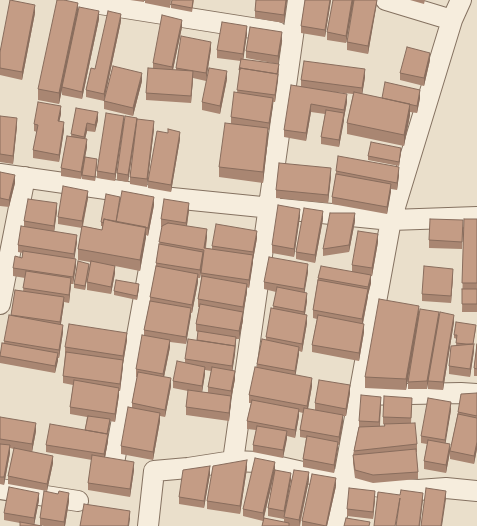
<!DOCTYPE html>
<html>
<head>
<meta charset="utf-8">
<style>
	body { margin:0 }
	canvas { display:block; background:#eadfcb }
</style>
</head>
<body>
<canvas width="477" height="526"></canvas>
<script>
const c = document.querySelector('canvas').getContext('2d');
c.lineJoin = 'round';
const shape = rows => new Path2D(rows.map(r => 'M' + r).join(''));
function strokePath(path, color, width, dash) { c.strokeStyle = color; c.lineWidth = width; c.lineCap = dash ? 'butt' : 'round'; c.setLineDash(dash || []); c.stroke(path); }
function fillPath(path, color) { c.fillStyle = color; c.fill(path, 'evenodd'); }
const minor = shape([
	[75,0,277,32],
	[386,0,452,20],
	[0,174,162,197,114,463],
	[162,197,391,220,477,217],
	[0,304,25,177],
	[359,395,461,393,477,394],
	[233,461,298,0],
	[0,489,78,501],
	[148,526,154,471,188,468,233,461,258,462,343,481,387,488,418,490,446,488,477,491],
	[335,526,391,220,452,20,461,0]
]);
strokePath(minor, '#857261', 22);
strokePath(minor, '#f6eddd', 20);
fillPath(shape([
	[130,0,144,0,144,2],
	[145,0,171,0,170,8,145,3],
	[194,0,192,12,171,8,171,4],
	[256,0,287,0,284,23,255,18,255,11],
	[305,0,331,0,325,37,301,33,301,26],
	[354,0,346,43,327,40,327,32],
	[377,0,368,54,347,50,347,42],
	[410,0,425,0,424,4],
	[78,12,99,19,82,99,62,95,62,89,59,104,38,100,38,89],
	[35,13,22,80,0,75,0,52],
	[121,21,104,101,86,97,86,90,95,69],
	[182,27,173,70,176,70,176,68,211,49,206,81,193,78,191,103,146,100,146,93,153,68,153,63],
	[247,34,243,59,279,68,275,102,273,102,269,130,268,130,268,139,263,183,219,177,219,167,231,124,231,117,237,93,241,61,217,58,217,50],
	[282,40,278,64,246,58,246,51],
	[430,60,424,86,400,80,400,73],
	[365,77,362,94,382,98,420,98,417,113,410,112,410,115,404,146,347,134,347,123,353,94,325,91,347,102,344,118,339,147,321,144,321,137,325,114,311,112,306,141,284,137,284,130,301,87,301,80],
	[227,79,220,114,202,110,202,102],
	[142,81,133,116,104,109,104,101],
	[76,108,98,120,95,132,87,131,85,139,87,147,85,157,97,163,95,181,82,179,82,175,81,179,61,176,61,168,71,136],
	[61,114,59,121,64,130,59,162,33,158,33,150,37,132,34,131,34,124],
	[0,116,17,126,13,164,0,162],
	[124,123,115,181,97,178,97,171],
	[137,125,154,129,147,187,130,184,130,177,136,129,128,182,117,180,117,173],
	[180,139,171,192,148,188,148,181],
	[401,152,399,166,368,160,368,156],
	[336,171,399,175,397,190,391,189,387,214,332,204,332,197,336,174],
	[0,172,15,183,9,207,0,206],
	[331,176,328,203,276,198,276,190],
	[88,198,83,226,102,230,102,226,101,226,101,222,154,205,148,236,146,235,140,271,115,266,115,273,111,294,87,290,87,282,90,262,78,260,78,249,82,228,58,224,58,217],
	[189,210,187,226,207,237,206,248,212,249,212,246,257,238,253,260,249,288,247,287,247,292,243,313,243,320,239,339,236,339,235,354,232,371,235,379,231,399,229,421,186,415,186,407,188,391,173,388,173,381,185,363,185,359,197,340,198,332,196,331,196,324,199,307,198,307,198,299,201,279,201,273,203,257,200,278,198,278,198,282,192,313,191,313,186,344,170,342,170,347,164,377,171,386,165,417,160,416,160,421,153,460,121,454,121,446,132,408,132,403,137,377,136,377,136,369,144,335,144,330,150,301,150,297,156,267,156,263,162,227,161,227,161,219],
	[205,370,211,371,208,387,208,392,202,392,205,374],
	[57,211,54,231,77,242,74,258,76,266,73,284,71,284,69,303,64,302,61,324,63,332,59,358,58,358,55,373,0,363,0,356,11,316,15,290,23,291,25,278,13,276,13,268,22,258,23,253,18,252,18,245,24,226,24,221],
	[300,216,294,257,272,253,272,245],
	[323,219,315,263,296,259,296,252],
	[464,219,477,219,477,312,462,312],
	[355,221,349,252,323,256,323,249],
	[463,228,462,249,429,248,429,240],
	[378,242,372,276,371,276,371,283,368,295,363,324,364,332,359,361,312,352,312,345,317,319,313,318,313,310,318,278,352,272,352,265],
	[89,267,85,290,74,288,74,284],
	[308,272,304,293,307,301,305,314,307,323,302,352,299,351,299,354,295,375,312,386,308,409,315,410,315,403,350,393,346,416,343,416,343,423,339,445,338,445,338,449,334,473,303,467,303,459,306,438,300,437,300,430,303,413,299,412,299,416,295,438,287,436,283,458,253,452,253,445,256,430,247,429,247,421,251,403,249,403,249,395,257,368,257,364,266,340,266,337,273,308,276,292,264,289,264,282],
	[453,276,451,303,422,301,422,294],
	[139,288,137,300,114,295,114,291],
	[419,314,439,318,454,322,443,390,428,389,428,382,427,389,408,389,408,382,411,362,406,390,365,388,365,377],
	[476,329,473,344,474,351,470,377,449,374,449,366,456,345,457,339,454,338,454,335],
	[127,340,123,364,120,391,119,391,119,395,115,422,110,421,108,435,108,441,105,458,134,470,130,497,88,490,88,483,92,460,46,452,46,445,85,430,87,417,70,414,70,407,73,385,63,383,63,376,65,355,65,347],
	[477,344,477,376,474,376,474,368],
	[477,393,477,449,474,464,450,459,450,451,458,412],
	[381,404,380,426,384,426,384,424,383,424,383,417,412,405,411,423,417,444,417,452,416,452,418,472,418,479,373,483,355,478,353,463,353,455,359,426,359,421],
	[451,410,445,443,450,452,446,473,424,469,424,461,427,444,421,443,421,436],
	[0,419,36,431,32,452,53,463,47,491,8,484,8,476,14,449,10,448,10,453,4,485,0,484],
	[247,468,240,514,207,509,207,501],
	[275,470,291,480,284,519,268,516,268,508,274,475,264,518,284,522,284,517,309,480,300,526,262,526,263,521,243,516,243,509],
	[210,474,204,508,179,504,179,497],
	[336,486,327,526,302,526,302,521],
	[375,499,373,519,347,516,347,509],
	[39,500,34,525,20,523,4,520,4,513],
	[69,501,65,526,44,526,40,525,40,518]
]), '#a98672');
fillPath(shape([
	[286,0,287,0,284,23,284,15],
	[330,0,331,0,325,37,325,30],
	[352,0,354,0,346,43,346,36],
	[377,0,377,3,368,54,368,46],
	[78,3,78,14,59,104,59,93],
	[35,5,35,13,22,80,22,72],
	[99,11,99,19,82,99,82,92],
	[121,14,121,21,104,101,104,94],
	[182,20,182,27,172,74,172,67],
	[247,26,247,34,243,62,243,54],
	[282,32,282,40,278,64,278,56],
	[211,42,211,49,206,81,206,73],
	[430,53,430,60,424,86,424,78],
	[279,64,278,81,275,102,275,95],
	[365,69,365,77,362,96,362,88],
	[193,71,193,79,191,103,191,96],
	[227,71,227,79,220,114,220,106],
	[142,73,142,81,133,116,133,108],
	[420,90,420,98,417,113,417,106],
	[347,94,347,102,344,118,344,110],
	[273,98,273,105,269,130,269,123],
	[311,104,311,112,306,141,306,133],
	[410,104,410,115,404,146,404,135],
	[61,106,61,114,58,128,58,121],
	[98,112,98,120,95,132,95,125],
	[344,113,344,121,339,147,339,140],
	[124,116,124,123,115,181,115,174],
	[17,118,17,126,13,164,13,156],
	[137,118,137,125,128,182,128,175],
	[154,121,154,129,147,187,147,179],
	[64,122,64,130,59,162,59,155],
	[87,123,87,131,84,144,84,137],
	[268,128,268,139,263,183,263,172],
	[180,132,180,139,171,192,171,185],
	[87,139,87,147,81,179,81,172],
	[401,148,401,152,399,166,399,162],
	[97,159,97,163,95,181,95,177],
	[399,167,399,175,397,190,397,183],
	[331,168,331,176,328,203,328,195],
	[15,175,15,183,9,207,9,200],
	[391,184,391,192,387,214,387,207],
	[88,191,88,198,82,228,82,221],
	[154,197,154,205,148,236,148,228],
	[57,203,57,211,54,233,54,226],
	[189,203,189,210,186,231,186,223],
	[300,209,300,216,294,257,294,249],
	[323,211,323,219,315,263,315,255],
	[355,213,355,221,349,252,349,245],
	[146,227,146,238,140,271,140,260],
	[207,229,207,237,204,255,204,248],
	[257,231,257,238,253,260,253,252],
	[378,234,378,242,372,276,372,268],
	[77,235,77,242,74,262,74,254],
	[203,252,203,259,200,278,200,270],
	[253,255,253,263,249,288,249,280],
	[76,259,76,266,73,284,73,277],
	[89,264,89,267,85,290,85,286],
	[308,264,308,272,304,296,304,289],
	[115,266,115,273,111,294,111,287],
	[453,269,453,276,451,303,451,296],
	[198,274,198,282,192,313,192,305],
	[371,275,371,283,368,295,368,287],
	[71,278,71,285,69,303,69,295],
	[139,284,139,288,137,300,137,296],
	[247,284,247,292,243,313,243,320,239,339,239,331,243,313,243,307],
	[368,289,368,297,362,327,362,319],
	[307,293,307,301,304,319,304,312],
	[64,297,64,304,60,329,60,322],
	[419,306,419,316,406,390,406,379],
	[191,308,191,316,186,344,186,337],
	[439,312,439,320,427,389,427,381],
	[307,315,307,323,302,352,302,344],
	[454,315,454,322,443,390,443,382],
	[364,324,364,332,359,361,359,353],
	[63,325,63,332,59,358,59,350],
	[127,333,127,340,123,364,123,356],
	[236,337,235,354,232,374,232,366],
	[170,340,170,347,163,382,163,374],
	[474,344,474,351,470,377,470,369],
	[299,347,299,354,295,379,295,371],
	[58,353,58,361,55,373,55,366],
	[123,360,123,367,120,391,120,384],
	[205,367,205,374,202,393,202,386],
	[235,371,235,379,231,399,231,391],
	[171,378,171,386,165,417,165,410],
	[312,378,312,386,307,414,307,406],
	[350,385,350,393,346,416,346,409],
	[119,388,119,395,115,422,115,414],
	[231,396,231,403,229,421,229,413],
	[381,397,381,404,379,430,379,422],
	[451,402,451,410,445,447,445,440],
	[299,409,299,416,295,438,295,430],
	[160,413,160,421,153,460,153,452],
	[343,415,343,423,339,445,339,437],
	[110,419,110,423,108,435,108,441,104,462,104,454],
	[36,423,36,431,32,452,32,444],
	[287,431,287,439,283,458,283,450],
	[338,442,338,449,334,473,334,465],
	[477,442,477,449,474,464,474,456],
	[450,444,450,452,446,473,446,465],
	[10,445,10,453,4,485,4,477],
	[53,456,53,463,47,491,47,484],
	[247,460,247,468,240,514,240,506],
	[134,462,134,470,130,497,130,489],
	[275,462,275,470,263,521,263,513],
	[210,466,210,474,204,508,204,501],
	[309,472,309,480,299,526,299,520],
	[291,473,291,480,284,519,284,511],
	[336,478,336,486,327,526,326,526],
	[375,491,375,499,373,519,373,512],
	[446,491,446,499,442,526,441,526],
	[39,493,39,500,34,526,34,518],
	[69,493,69,501,65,526,64,526,64,522],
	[423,493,423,500,420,526,419,526],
	[130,511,130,519,129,526,128,526]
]), '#896d5d');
const building = shape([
	[10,0,35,5,22,72,0,68,0,52,10,0],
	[57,0,64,0,78,3,59,93,38,89,57,0],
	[172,0,193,0,192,8,171,4,172,0],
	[256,0,286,0,284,15,255,11,256,0],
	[305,0,330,0,325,30,301,26,305,0],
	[333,0,352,0,346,36,327,32,333,0],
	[354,0,377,0,368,46,347,42,354,0],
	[79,7,99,11,82,92,62,87,79,7],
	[108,11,121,14,104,94,86,90,91,68,95,69,108,11],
	[162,15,182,20,172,67,153,63,162,15],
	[222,22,247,26,243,54,217,50,222,22],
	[250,27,282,32,278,56,246,51,250,27],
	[181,36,211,42,206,73,176,68,181,36],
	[407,47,430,53,424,78,400,73,407,47],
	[241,59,279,64,277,74,240,68,240,70,239,70,241,59],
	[304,61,365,69,362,88,301,80,304,61],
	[113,66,142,73,133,108,104,101,113,66],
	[148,68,193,71,191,96,146,93,148,68],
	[209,68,227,71,220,106,202,102,209,68],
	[240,68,278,74,275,95,237,90,240,68],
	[385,82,420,90,417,106,382,98,385,82],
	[291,85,347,94,344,110,311,104,306,133,284,130,291,85],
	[234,92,273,98,269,123,231,117,234,92],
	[354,92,410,104,404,135,347,123,354,92],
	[38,102,61,106,58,121,64,122,59,155,33,150,38,125,34,124,38,102],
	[76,108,98,112,95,125,87,123,84,137,71,134,76,108],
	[326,110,344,113,339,140,321,137,326,110],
	[106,113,124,116,115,174,97,171,106,113],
	[0,116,17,118,13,156,0,154,0,116],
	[125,116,137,118,128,175,117,173,125,116],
	[137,119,154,121,147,179,130,177,137,119],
	[225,123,268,128,263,172,219,167,225,123],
	[168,129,180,132,171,185,148,181,157,131,168,133,168,129],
	[67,136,87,139,81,172,61,168,67,136],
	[371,142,401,148,399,162,368,156,371,142],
	[338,156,399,167,397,183,336,171,338,156],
	[85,157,97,159,95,177,82,175,85,157],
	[279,163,331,168,328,195,276,190,279,163],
	[0,172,15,175,9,200,0,198,0,172],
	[336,174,391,184,387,207,332,197,336,174],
	[63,186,88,191,82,221,58,217,63,186],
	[122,191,154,197,148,228,116,222,122,191],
	[106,194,120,197,116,222,104,219,103,223,101,222,106,194],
	[28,199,57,203,54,226,24,221,28,199],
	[164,199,189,203,186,223,161,219,164,199],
	[278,205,300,209,294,249,272,245,278,205],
	[304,208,323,211,315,255,296,252,304,208],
	[330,213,355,213,349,245,323,249,330,213],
	[104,219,146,227,140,260,78,249,82,226,102,230,104,219],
	[430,219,463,220,462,242,429,240,430,219],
	[464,219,477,219,477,283,462,283,464,219],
	[168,223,207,229,204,248,253,255,249,280,201,273,204,250,159,242,162,226,168,223],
	[216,224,257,231,253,252,212,246,216,224],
	[21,226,77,235,74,254,18,245,21,226],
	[358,231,378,234,372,268,352,265,358,231],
	[159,244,203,252,200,270,156,263,159,244],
	[23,251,76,259,73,277,13,268,15,256,22,258,23,251],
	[269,257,308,264,304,289,264,282,269,257],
	[78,261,89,264,85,286,74,284,78,261],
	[91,261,115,266,111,287,87,282,91,261],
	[156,266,198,274,192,305,150,297,156,266],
	[321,266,371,275,368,287,318,278,321,266],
	[424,266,453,269,451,296,422,294,424,266],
	[26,271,71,278,69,295,23,288,26,271],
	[202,276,247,284,243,307,198,299,202,276],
	[116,280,139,284,137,296,114,291,116,280],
	[318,280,368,289,362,319,313,310,318,280],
	[277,287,307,293,304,312,273,306,277,287],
	[462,289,477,289,477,304,462,304,462,289],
	[15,290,64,297,60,322,11,315,15,290],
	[379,299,419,306,406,379,365,377,379,299],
	[150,301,191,308,186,337,144,330,150,301],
	[200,304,243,312,239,331,196,324,200,304],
	[271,308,307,315,302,344,266,337,271,308],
	[420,309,439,312,427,381,408,382,420,309],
	[440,312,454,315,443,382,428,381,440,312],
	[9,315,63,325,59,350,4,341,9,315],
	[318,315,364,324,359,353,312,345,318,315],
	[456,322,476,325,473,344,466,344,456,343,457,335,454,335,456,322],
	[69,324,127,333,123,356,65,347,69,324],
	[198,331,236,337,235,346,197,340,198,331],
	[142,335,170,340,163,374,136,369,142,335],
	[188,339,235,346,232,366,185,359,188,339],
	[262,339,299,347,295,371,257,364,262,339],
	[2,343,58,353,55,366,0,356,2,343],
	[474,344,470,369,449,366,451,346,474,344],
	[477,344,477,369,474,368,477,344],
	[66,352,123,360,120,384,63,376,66,352],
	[177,361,205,367,202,386,173,381,177,361],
	[212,367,235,371,231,391,208,387,212,367],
	[255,367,312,378,307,406,249,395,255,367],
	[138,372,171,378,165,410,132,403,138,372],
	[74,380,119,388,115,414,70,407,74,380],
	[319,380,350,385,346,409,315,403,319,380],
	[188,390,231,396,229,413,186,407,188,390],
	[477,393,477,416,458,412,461,394,477,393],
	[361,395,381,397,379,422,359,421,361,395],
	[384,396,412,398,411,418,383,417,384,396],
	[428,398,451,402,445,440,421,436,428,398],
	[252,400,299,409,295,430,247,421,252,400],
	[128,407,160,413,153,452,121,446,128,407],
	[304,408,343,415,339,437,300,430,304,408],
	[458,414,477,418,477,442,474,456,450,451,458,414],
	[88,416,110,419,107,434,85,430,88,416],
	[0,417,36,423,32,444,0,439,0,417],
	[415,423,417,444,354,451,359,427,385,426,384,424,415,423],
	[50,424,108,434,104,454,46,445,50,424],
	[257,426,287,431,283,450,253,445,257,426],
	[307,436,338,442,334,465,303,459,307,436],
	[428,440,450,444,446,465,424,461,428,440],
	[0,444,10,445,4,477,0,477,0,444],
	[14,448,53,456,47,484,8,476,14,448],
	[416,449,418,472,373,475,355,470,353,455,416,449],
	[92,455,134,462,130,489,88,483,92,455],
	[255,458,275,462,263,513,243,509,255,458],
	[247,460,240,506,207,501,213,466,247,460],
	[210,466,204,501,179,497,183,470,210,466],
	[275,470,291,473,284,511,268,508,275,470],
	[294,470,309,472,299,520,284,517,294,470],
	[312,474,336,478,326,526,302,521,312,474],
	[9,487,39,493,34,518,4,513,9,487],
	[349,488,375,491,373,512,347,509,349,488],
	[426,488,446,491,441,526,421,526,426,488],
	[401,490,423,493,419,526,396,526,400,498,395,526,374,526,378,492,400,495,401,490],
	[44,491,58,494,59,491,69,493,64,522,40,518,44,491],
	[84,504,130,511,128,526,80,526,84,504],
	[264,518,289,523,289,526,262,526,264,518],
	[346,518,370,522,369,526,344,526,346,518],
	[20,522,42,526,20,526,20,522]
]);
fillPath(building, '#c49c85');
strokePath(building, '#896d5d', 1);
</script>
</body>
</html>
